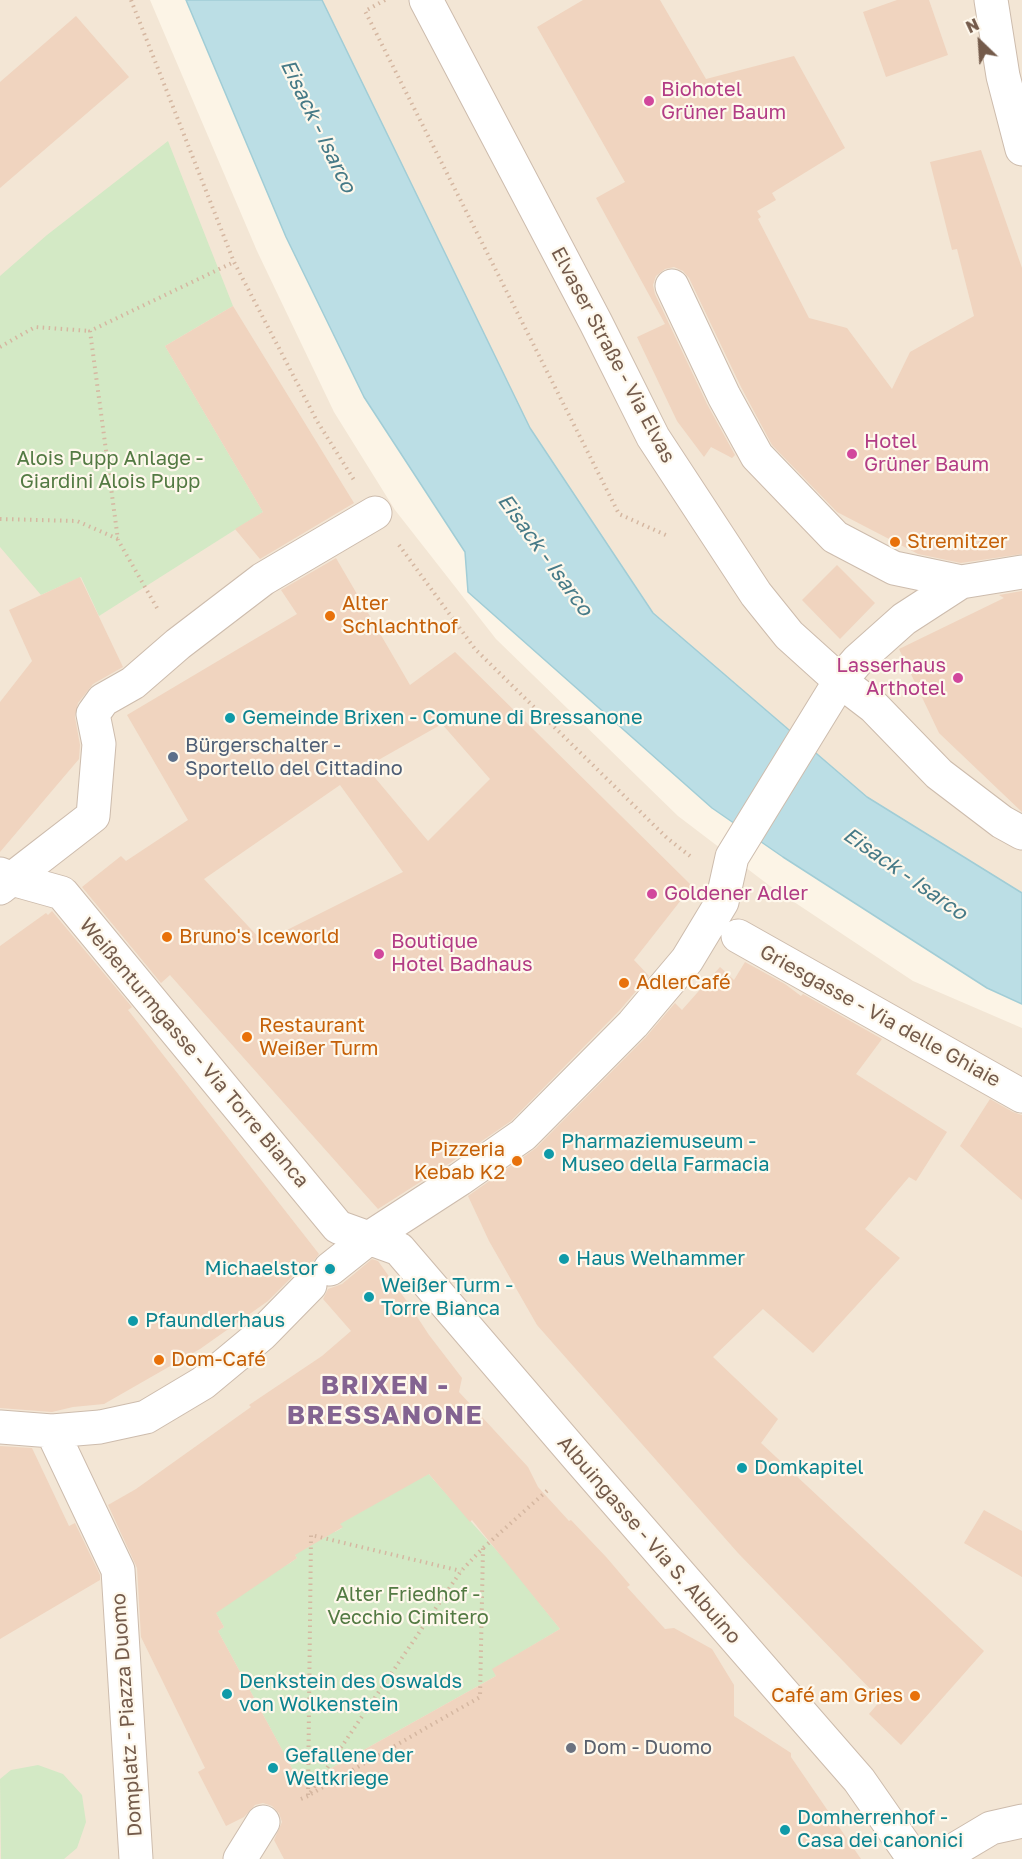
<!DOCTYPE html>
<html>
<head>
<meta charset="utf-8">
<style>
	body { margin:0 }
	#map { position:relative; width:1022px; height:1859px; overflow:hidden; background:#fcf4e6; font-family:"Golos Text",sans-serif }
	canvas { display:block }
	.north { position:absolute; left:950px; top:12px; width:60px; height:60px; -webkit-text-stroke:4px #fef8ec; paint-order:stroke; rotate:335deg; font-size:16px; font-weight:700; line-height:24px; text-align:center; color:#745b4b }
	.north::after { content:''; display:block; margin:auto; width:21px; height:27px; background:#745b4b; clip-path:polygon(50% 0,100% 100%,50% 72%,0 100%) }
</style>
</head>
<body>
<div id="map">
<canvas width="1022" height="1859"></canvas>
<div class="north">N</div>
</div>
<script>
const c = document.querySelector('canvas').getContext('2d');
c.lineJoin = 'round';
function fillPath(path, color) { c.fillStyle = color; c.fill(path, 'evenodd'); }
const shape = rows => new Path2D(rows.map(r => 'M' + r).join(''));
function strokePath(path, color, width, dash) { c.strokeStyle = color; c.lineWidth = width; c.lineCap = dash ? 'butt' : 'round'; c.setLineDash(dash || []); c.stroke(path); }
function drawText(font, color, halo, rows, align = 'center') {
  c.font = font + ' "Golos Text",sans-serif'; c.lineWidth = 4.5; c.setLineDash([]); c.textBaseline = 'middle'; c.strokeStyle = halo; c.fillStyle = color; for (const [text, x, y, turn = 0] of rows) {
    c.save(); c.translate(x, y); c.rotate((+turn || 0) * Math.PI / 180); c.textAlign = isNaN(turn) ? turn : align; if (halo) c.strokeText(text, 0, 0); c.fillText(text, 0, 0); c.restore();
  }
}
fillPath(shape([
	[0,0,150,0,257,251,334,412,395,510,496,639,678,816,770,886,913,981,1022,1028,1022,1859,0,1859],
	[322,0,1022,0,1022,893,867,797,653,613,530,428]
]), '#f3e6d5');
fillPath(shape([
	[168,141,233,306,165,346,263,512,99,616,81,577,41,595,0,547,0,276,47,235],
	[417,1461,506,1561,560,1629,493,1669,496,1676,301,1785,218,1631,224,1627,210,1603,290,1563,297,1558,291,1549,330,1523,335,1532,342,1528,337,1518],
	[38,1765,63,1774,82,1795,86,1822,77,1848,64,1859,1,1859,0,1779,11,1770]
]), '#d3e9c5');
const water = shape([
	[186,0,322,0,530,428,653,613,867,797,1022,893,1022,1004,987,988,783,857,712,808,468,592,465,552,364,397,286,237,186,0]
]);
fillPath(water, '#bbdee5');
strokePath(water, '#a1cdd6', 1.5);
fillPath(shape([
	[583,0,660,0,706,79,794,56,845,148,772,193,776,200,757,211,761,217,758,219,809,318,847,328,892,389,910,352,974,316,957,249,952,250,930,162,981,150,1022,268,1022,554,961,563,918,554,837,512,772,445,741,387,689,278,683,271,674,267,665,269,656,276,653,285,655,294,707,404,735,455,732,458,711,447,704,457,677,421,637,337,665,324,596,198,625,182,537,27],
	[897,0,929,0,948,55,886,77,863,12],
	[76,16,129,77,0,188,0,82],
	[233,306,354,503,260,559,235,529,263,512,165,346],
	[336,558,410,685,455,652,692,886,634,960,649,976,619,1011,511,1121,450,1163,378,1209,170,975,161,983,82,887,121,856,126,861,188,820,127,715,297,614,281,590],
	[442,724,490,779,428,841,366,767],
	[340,785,403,872,263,942,204,879],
	[837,565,875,603,840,639,802,600],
	[80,577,123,667,93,684,78,703,75,717,80,745,79,759,0,852,0,702,32,661,9,610],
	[1022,591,1022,812,939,733,899,649,1004,598,999,595],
	[52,911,132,1007,128,1010,319,1254,313,1262,312,1267,304,1267,297,1272,268,1301,200,1349,104,1404,73,1407,52,1412,0,1408,0,946,46,913,48,915],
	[745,962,785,984,801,996,803,994,882,1039,856,1074,947,1132,916,1181,909,1177,865,1229,900,1258,813,1353,763,1309,713,1357,778,1419,761,1443,984,1651,901,1745,869,1714,881,1700,738,1553,537,1325,489,1241,468,1196,536,1148,646,1037,675,1003,682,1010,720,967,734,980],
	[990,1099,1013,1112,1022,1115,1022,1200,960,1146],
	[372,1259,378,1261,408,1303,429,1335,462,1378,459,1392,528,1467,538,1487,569,1521,571,1520,607,1558,630,1585,627,1587,665,1629,674,1628,712,1649,734,1685,734,1716,791,1753,791,1757,861,1859,284,1859,274,1840,282,1822,279,1813,272,1806,263,1803,255,1805,244,1817,226,1826,198,1772,205,1768,141,1637,137,1568,108,1505,136,1489,251,1407,249,1405,322,1356,351,1331,323,1299,328,1289,342,1284],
	[429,1474,470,1522,472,1520,560,1629,492,1669,496,1676,301,1785,218,1631,224,1627,216,1613,297,1558,295,1555,343,1527,340,1524],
	[0,1446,32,1448,69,1526,75,1523,100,1575,100,1580,0,1639],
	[984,1510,1022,1531,1022,1577,964,1543]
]), '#f0d4bf');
const street = shape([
	[426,0,596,323,653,437,756,594,789,635,840,681,874,707,939,774,1002,822,1022,833],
	[991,0,1003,76,1022,149],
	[672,286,724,396,757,456,835,537,894,568,961,582,1022,572],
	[0,874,12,879,62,893,338,1227,399,1249,581,1461,859,1780,914,1859],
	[0,888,93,816,99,744,93,714,103,700,133,683,178,644,263,579,375,513],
	[738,936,1022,1096],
	[330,1269,369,1238,460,1179,523,1135,633,1024,687,960,722,902,732,857,840,681,858,660,904,619,961,582],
	[0,1427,52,1431],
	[136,1859,118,1570,52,1431,100,1427,146,1417,203,1383,262,1334,310,1285],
	[240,1859,263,1822],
	[939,1859,991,1828,1022,1821]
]);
strokePath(street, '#cdbcad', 35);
strokePath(shape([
	[131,0,234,262,317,421,354,480],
	[385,0,365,11,619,514,668,536],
	[0,347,35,327,90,331],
	[0,519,77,521,118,539],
	[399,545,475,649,667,838,690,856],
	[157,608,118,540,90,331,234,262],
	[311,1794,480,1697,483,1548],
	[308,1795,311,1535,461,1571],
	[301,1799,308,1796,461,1571,483,1548,550,1488]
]), '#d5b7a1', 4, [1.5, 4.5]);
strokePath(street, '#fff', 33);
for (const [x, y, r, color] of [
	[649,101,6,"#d1479c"],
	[852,454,6,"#d1479c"],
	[895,542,6,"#e8710a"],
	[330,616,6,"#e8710a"],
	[958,678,6,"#d1479c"],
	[230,718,6,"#0f9aa8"],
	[173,757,6,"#5c6f8a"],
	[652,894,6,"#d1479c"],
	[167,937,6,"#e8710a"],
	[379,954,6,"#d1479c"],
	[624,983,6,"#e8710a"],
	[247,1037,6,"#e8710a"],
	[549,1154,6,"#0f9aa8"],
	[517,1161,6,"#e8710a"],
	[564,1259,6,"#0f9aa8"],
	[330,1269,6,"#0f9aa8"],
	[369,1297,6,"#0f9aa8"],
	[133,1321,6,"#0f9aa8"],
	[159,1360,6,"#e8710a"],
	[742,1468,6,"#0f9aa8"],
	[227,1694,6,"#0f9aa8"],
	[915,1696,6,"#e8710a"],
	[571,1748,6,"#6b7280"],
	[273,1768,6,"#0f9aa8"],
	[785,1830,6,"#0f9aa8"]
]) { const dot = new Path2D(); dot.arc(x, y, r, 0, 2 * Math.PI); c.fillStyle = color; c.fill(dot); strokePath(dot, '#fef8ec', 2); }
drawText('20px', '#b23c85', '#fef8ec', [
	["Biohotel",661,90],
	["Grüner Baum",661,113],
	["Hotel",864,442],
	["Grüner Baum",864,465],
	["Lasserhaus",946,666,"right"],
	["Arthotel",946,689,"right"],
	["Goldener Adler",664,894],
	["Boutique",391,942],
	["Hotel Badhaus",391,965]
], 'left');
drawText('20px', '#745b4b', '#fef8ec', [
	["Elvaser Straße - Via Elvas",613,355,62],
	["Griesgasse - Via delle Ghiaie",880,1016,29],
	["Weißenturmgasse - Via Torre Bianca",194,1053,50],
	["Albuingasse - Via S. Albuino",649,1540,49],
	["Domplatz - Piazza Duomo",127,1715,-94]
]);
drawText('20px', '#537a43', '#fef8ec', [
	["Alois Pupp Anlage -",110,459],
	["Giardini Alois Pupp",110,482],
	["Alter Friedhof -",408,1595],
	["Vecchio Cimitero",408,1618]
]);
drawText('20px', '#c56008', '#fef8ec', [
	["Stremitzer",907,542],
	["Alter",342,604],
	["Schlachthof",342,627],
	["Bruno's Iceworld",179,937],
	["AdlerCafé",636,983],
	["Restaurant",259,1026],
	["Weißer Turm",259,1049],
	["Pizzeria",505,1150,"right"],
	["Kebab K2",505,1173,"right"],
	["Dom-Café",171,1360],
	["Café am Gries",903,1696,"right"]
], 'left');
drawText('20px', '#0d838f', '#fef8ec', [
	["Gemeinde Brixen - Comune di Bressanone",242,718],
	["Pharmaziemuseum -",561,1142],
	["Museo della Farmacia",561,1165],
	["Haus Welhammer",576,1259],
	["Michaelstor",318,1269,"right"],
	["Weißer Turm -",381,1286],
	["Torre Bianca",381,1309],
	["Pfaundlerhaus",145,1321],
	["Domkapitel",754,1468],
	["Denkstein des Oswalds",239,1682],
	["von Wolkenstein",239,1705],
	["Gefallene der",285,1756],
	["Weltkriege",285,1779],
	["Domherrenhof -",797,1818],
	["Casa dei canonici",797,1841]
], 'left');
drawText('20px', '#4e5e75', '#fef8ec', [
	["Bürgerschalter -",185,746],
	["Sportello del Cittadino",185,769]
], 'left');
drawText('20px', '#5b616d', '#fef8ec', [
	["Dom - Duomo",583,1748]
], 'left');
drawText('italic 21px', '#467a87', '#fef8ec', [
	["Eisack - Isarco",318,126,64],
	["Eisack - Isarco",545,555,54],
	["Eisack - Isarco",905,874,35]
]);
c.letterSpacing = '1.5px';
drawText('bold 26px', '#836391', '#fef8ec', [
	["BRIXEN -",385,1386],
	["BRESSANONE",385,1416]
]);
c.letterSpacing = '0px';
</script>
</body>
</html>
